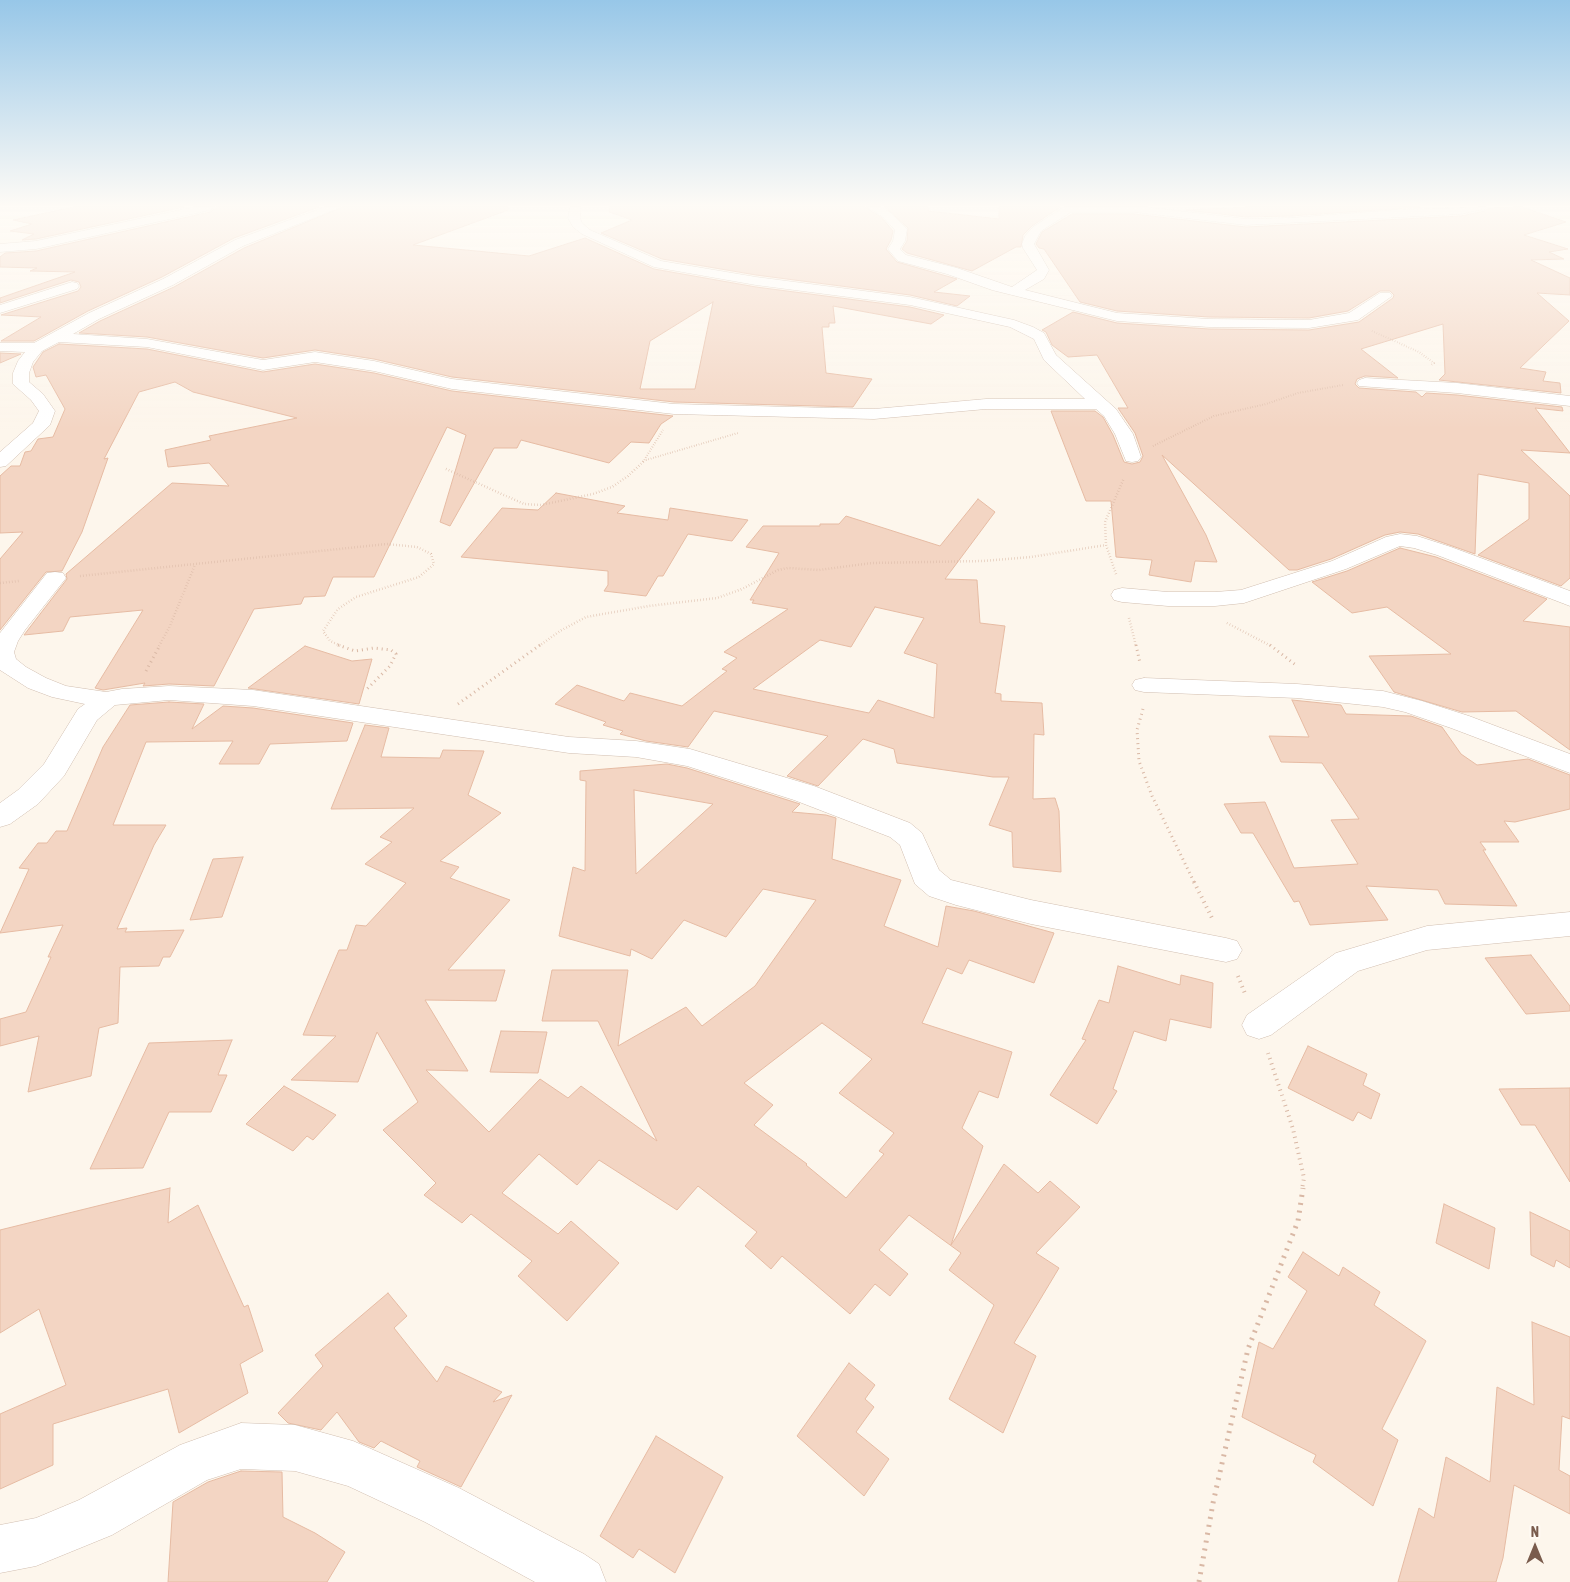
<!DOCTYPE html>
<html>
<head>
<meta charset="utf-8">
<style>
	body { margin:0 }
	#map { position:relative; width:1570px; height:1582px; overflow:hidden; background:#fdf6ec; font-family:"Asap Condensed",sans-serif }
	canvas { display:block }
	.north { position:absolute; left:1510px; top:1522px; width:50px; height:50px; -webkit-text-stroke:4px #fffaf3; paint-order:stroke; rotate:0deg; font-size:14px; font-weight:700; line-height:20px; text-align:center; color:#7a5c4d }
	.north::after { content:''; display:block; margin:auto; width:18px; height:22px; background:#7a5c4d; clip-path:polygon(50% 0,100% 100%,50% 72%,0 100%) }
</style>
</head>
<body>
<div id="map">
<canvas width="1570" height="1582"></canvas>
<div class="north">N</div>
</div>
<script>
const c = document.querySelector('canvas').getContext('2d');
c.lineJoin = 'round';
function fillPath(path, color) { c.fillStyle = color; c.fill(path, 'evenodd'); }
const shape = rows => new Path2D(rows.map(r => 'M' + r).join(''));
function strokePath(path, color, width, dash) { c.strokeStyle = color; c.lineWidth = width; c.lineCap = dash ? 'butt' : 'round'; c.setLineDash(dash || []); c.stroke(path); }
const building = shape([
	[74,207,184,207,36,239,22,240,34,234,10,231,32,224,13,220,74,207],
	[217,207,319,207,234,238,162,277,88,311,34,341,1,341,41,317,1,315,78,291,81,287,79,282,71,280,0,303,0,298,75,272,30,271,37,268,0,267,0,257,5,253,36,251,210,212,217,207],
	[343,207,508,207,508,210,413,245,529,256,585,238,654,269,756,287,910,307,944,315,931,324,833,306,835,323,829,323,829,327,822,327,826,373,872,379,853,407,674,402,452,377,374,359,315,350,263,358,147,337,79,333,100,321,174,287,244,248,343,207],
	[713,302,695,389,640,389,650,341,713,302],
	[610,207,865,207,882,218,893,231,891,240,886,249,897,262,957,279,934,292,970,296,957,306,910,295,756,275,662,259,601,233,632,220,609,212,610,207],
	[885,207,928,207,928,211,999,219,999,207,1060,207,1032,226,1023,235,1021,247,1016,247,972,271,907,253,902,249,907,241,908,228,885,207],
	[1251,207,1420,207,1291,216,1246,217,1186,210,1251,207],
	[1522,207,1566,222,1524,235,1568,249,1549,252,1564,259,1531,260,1570,278,1570,295,1537,293,1569,321,1520,368,1546,372,1543,381,1560,383,1561,393,1439,380,1445,374,1443,324,1361,349,1398,378,1365,376,1357,379,1355,384,1359,388,1416,392,1422,397,1426,393,1457,395,1562,407,1563,411,1535,408,1570,453,1521,450,1570,496,1570,578,1561,586,1478,555,1529,519,1529,483,1478,474,1475,554,1418,534,1400,532,1385,535,1331,559,1297,570,1289,570,1162,455,1206,535,1217,562,1195,561,1191,582,1149,575,1152,560,1116,557,1111,501,1086,501,1051,411,1095,411,1103,417,1113,435,1124,462,1132,464,1140,462,1143,456,1135,433,1118,408,1128,408,1097,355,1068,357,1052,345,1046,332,1042,330,1073,312,1117,323,1209,329,1309,330,1359,322,1393,298,1394,295,1390,291,1380,291,1348,311,1309,318,1209,317,1117,311,1080,302,1044,249,1039,248,1036,244,1042,232,1072,214,1134,214,1246,227,1461,216,1485,211,1488,208,1522,207],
	[59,344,147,349,263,372,315,364,374,373,452,391,673,416,661,424,649,443,631,442,609,463,521,440,517,448,494,448,450,526,440,522,466,435,447,427,374,577,333,577,325,596,304,597,301,604,254,609,214,686,169,684,143,686,145,683,103,690,95,688,143,610,70,617,63,631,24,635,67,579,66,574,172,483,229,486,209,463,168,467,165,450,211,440,209,436,297,418,193,392,175,382,139,392,104,459,108,458,82,532,62,571,46,572,0,630,0,559,23,532,0,533,0,476,11,466,20,466,25,452,31,451,38,439,53,437,65,409,46,375,36,377,33,367,43,352,59,344],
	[0,353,21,354,0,363,0,353],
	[556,493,625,506,617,513,668,520,670,508,748,520,732,541,688,534,663,576,658,576,646,596,604,591,608,585,608,571,461,557,502,508,538,510,556,493],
	[978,499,995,512,945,579,977,580,980,623,1005,626,995,693,1001,694,1001,701,1042,703,1044,735,1034,734,1033,799,1055,798,1059,811,1061,872,1013,867,1012,832,989,825,1009,777,993,777,897,763,894,749,863,739,818,786,787,776,828,736,714,711,688,747,646,741,620,734,623,731,603,725,606,722,555,704,577,685,624,701,630,693,682,706,727,671,722,669,737,658,724,652,788,609,752,603,754,600,750,600,779,553,746,547,763,526,820,526,820,524,839,524,846,516,940,546,978,499],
	[875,607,924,618,904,653,937,664,934,718,878,700,869,713,753,689,820,640,851,647,875,607],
	[1400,548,1436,557,1547,599,1523,621,1570,627,1570,750,1516,711,1462,712,1394,692,1369,656,1451,654,1387,607,1352,613,1312,582,1347,571,1400,548],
	[305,646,352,661,372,659,359,704,248,688,305,646],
	[1292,700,1341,705,1346,714,1411,716,1442,727,1461,754,1477,765,1528,759,1570,775,1570,809,1515,822,1504,821,1519,842,1480,842,1486,850,1483,850,1517,906,1445,904,1438,890,1366,886,1388,920,1310,925,1299,901,1294,902,1253,833,1241,833,1224,804,1265,802,1294,868,1358,864,1331,820,1359,819,1322,763,1281,762,1269,736,1309,737,1292,700],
	[169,702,204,704,192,729,223,706,253,708,353,723,347,741,270,744,259,764,219,764,233,741,146,742,113,825,166,825,154,845,117,929,127,928,125,932,184,930,170,957,163,957,159,966,120,967,118,1023,99,1028,91,1076,28,1092,39,1036,0,1046,0,1019,26,1012,51,957,48,957,63,925,0,933,29,869,19,868,38,843,47,843,56,831,67,831,103,747,130,705,169,702],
	[365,725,389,728,381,757,440,758,443,750,484,751,468,795,501,813,440,861,459,867,450,878,510,900,448,970,505,970,496,1001,425,1000,468,1071,426,1070,489,1132,540,1079,568,1098,581,1086,657,1141,598,1021,542,1021,552,970,628,970,618,1046,686,1007,702,1026,755,986,816,900,763,889,726,937,684,920,652,959,631,949,630,956,559,936,573,867,585,871,586,781,580,780,580,771,667,764,687,768,800,804,792,812,826,815,836,818,832,859,901,880,884,926,938,947,946,906,974,911,1054,933,1034,983,969,960,962,974,947,968,922,1023,1012,1052,998,1098,979,1091,962,1128,983,1146,951,1245,1004,1164,1038,1193,1050,1181,1080,1207,1036,1253,1059,1268,1014,1343,1036,1356,1003,1433,949,1399,994,1305,949,1270,961,1253,909,1215,879,1250,908,1274,890,1296,875,1284,850,1314,782,1256,771,1269,745,1246,757,1232,698,1186,677,1210,599,1160,577,1185,539,1154,502,1193,558,1234,571,1221,619,1263,567,1321,518,1276,532,1261,471,1214,462,1223,424,1195,436,1183,383,1130,418,1102,377,1032,358,1082,291,1080,336,1036,303,1035,339,950,347,950,356,925,366,926,406,883,365,864,392,842,380,837,414,808,331,809,365,725],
	[634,790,713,804,636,874,634,790],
	[822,1023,872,1059,839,1093,894,1133,879,1151,884,1154,846,1198,806,1165,807,1164,754,1125,773,1105,744,1083,822,1023],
	[243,857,222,917,190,920,213,859,243,857],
	[1531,955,1570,1006,1570,1011,1526,1014,1485,958,1531,955],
	[1118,966,1180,985,1181,975,1213,983,1211,1028,1170,1019,1166,1041,1134,1031,1113,1089,1117,1091,1097,1124,1050,1095,1086,1040,1082,1039,1099,1000,1109,1003,1118,966],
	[501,1031,547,1032,538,1073,490,1072,501,1031],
	[232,1040,218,1075,227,1075,211,1112,169,1112,143,1168,90,1169,149,1043,232,1040],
	[1308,1046,1367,1074,1363,1085,1380,1094,1371,1119,1358,1112,1353,1121,1288,1088,1308,1046],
	[284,1086,336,1115,313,1140,307,1136,293,1151,246,1124,284,1086],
	[1570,1088,1570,1182,1535,1125,1521,1125,1499,1089,1570,1088],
	[170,1188,168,1223,198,1205,244,1307,248,1305,263,1351,240,1364,248,1393,179,1433,168,1389,53,1424,53,1465,0,1489,0,1414,66,1385,39,1309,0,1333,0,1230,170,1188],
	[1444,1204,1495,1228,1489,1269,1436,1243,1444,1204],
	[1530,1212,1570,1231,1570,1268,1556,1260,1554,1267,1531,1255,1530,1212],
	[1303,1252,1339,1276,1343,1267,1380,1292,1374,1305,1426,1341,1382,1429,1398,1440,1373,1506,1313,1462,1316,1455,1242,1417,1259,1342,1273,1349,1307,1291,1288,1277,1303,1252],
	[388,1293,407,1316,394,1328,437,1382,446,1366,502,1392,493,1402,512,1395,461,1487,417,1467,420,1461,381,1441,374,1448,359,1442,337,1412,321,1430,288,1423,278,1413,323,1366,315,1355,388,1293],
	[1532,1322,1570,1337,1570,1419,1562,1416,1559,1470,1570,1476,1570,1514,1514,1485,1503,1558,1496,1582,1398,1582,1419,1508,1434,1518,1446,1457,1490,1482,1497,1387,1534,1405,1532,1322],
	[849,1363,875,1385,865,1399,874,1407,856,1432,889,1459,864,1496,797,1436,849,1363],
	[656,1436,723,1477,675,1573,639,1549,633,1558,600,1536,656,1436],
	[241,1471,282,1472,283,1517,315,1533,345,1552,327,1582,168,1582,173,1502,208,1482,241,1471]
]);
fillPath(building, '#f3d5c3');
strokePath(building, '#e6bba3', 1);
const minor = shape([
	[194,207,215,207,210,210,36,249,0,252,0,244,36,241,194,207],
	[325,207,341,207,243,246,173,285,99,319,73,334,147,339,263,360,315,352,374,361,452,379,674,404,874,409,986,399,1085,399,1044,360,1034,339,1010,327,910,305,756,285,654,267,582,234,573,227,568,218,570,207,581,207,580,218,582,223,590,230,661,261,756,277,910,297,1014,320,1033,327,1044,333,1056,355,1116,409,1133,434,1141,457,1138,461,1132,462,1126,461,1115,434,1104,416,1096,409,986,409,874,419,674,414,452,389,374,371,315,362,263,370,147,347,59,342,42,351,33,362,29,373,29,382,43,394,55,411,50,425,6,466,0,467,0,452,33,423,39,411,31,400,13,384,13,373,18,361,25,352,0,351,0,343,34,343,89,313,163,279,235,240,325,207],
	[867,207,881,207,891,213,907,229,905,241,900,249,906,255,957,268,1012,287,1037,270,1023,248,1022,244,1025,236,1033,227,1064,207,1146,207,1246,219,1291,218,1393,210,1486,207,1485,209,1461,214,1246,225,1134,212,1071,212,1041,231,1034,244,1049,270,1044,279,1025,290,1117,313,1209,319,1309,320,1349,313,1380,293,1390,293,1392,296,1358,320,1309,328,1209,327,1117,321,992,290,947,274,898,261,888,249,893,241,895,230,883,217,867,207],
	[72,282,77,283,79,286,77,289,0,313,0,305,72,282],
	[1365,378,1457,383,1570,396,1570,406,1457,393,1359,386,1357,383,1359,380,1365,378],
	[1400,534,1417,536,1451,547,1570,591,1570,606,1437,555,1414,548,1400,546,1346,569,1244,603,1215,606,1168,606,1122,602,1114,600,1111,595,1114,590,1122,588,1168,592,1215,592,1241,590,1332,561,1386,537,1400,534],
	[55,572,63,573,66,578,25,630,18,641,14,652,16,659,26,667,46,678,66,686,106,692,122,689,169,686,253,690,569,737,636,741,690,749,814,786,910,823,922,833,939,870,951,880,1031,900,1226,938,1237,941,1242,950,1237,959,1226,962,1031,924,956,905,929,896,915,884,900,845,890,837,794,800,687,766,636,757,569,753,253,706,169,700,115,705,97,720,64,776,38,804,10,824,0,827,0,803,18,790,44,764,78,709,85,704,52,697,28,688,0,670,0,633,47,573,55,572],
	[1144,678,1297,684,1383,691,1422,701,1469,716,1570,754,1570,773,1451,728,1405,712,1383,707,1297,698,1144,692,1135,690,1132,685,1135,680,1144,678],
	[1570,912,1570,936,1427,950,1358,971,1271,1035,1259,1039,1247,1035,1242,1025,1247,1015,1336,953,1427,926,1570,912],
	[241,1423,295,1425,353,1441,369,1448,459,1488,584,1554,599,1564,606,1582,535,1582,425,1522,348,1486,295,1471,241,1469,207,1480,112,1535,36,1566,0,1573,0,1525,36,1518,79,1500,180,1445,241,1423]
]);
strokePath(minor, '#d1beb0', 1);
strokePath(shape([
	[1372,331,1419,352,1434,363,1431,365],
	[1153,446,1214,416,1266,404,1298,393,1343,385],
	[646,460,738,433],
	[643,462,663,430]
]), '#d9b8a5', 2, [0.5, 2]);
strokePath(shape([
	[446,469,524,504,541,505,593,494,612,487,628,476,644,461],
	[1116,574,1106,545,1105,522,1124,478],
	[80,576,387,544,417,547,431,554,434,564,419,577,356,597,338,609,323,631,330,641,341,646],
	[0,583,19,581],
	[1129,618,1136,646],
	[1227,623,1271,646],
	[159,646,169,628,195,565],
	[539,646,560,631,586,617,649,606,717,598,742,589,778,570,788,568,819,570,872,563,983,561,1031,557,1106,545]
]), '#d9b8a5', 2.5, [0.5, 2.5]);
strokePath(shape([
	[338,645,355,651,374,648,391,650,396,654,390,666,366,690],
	[1136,645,1140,663],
	[1270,645,1297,666],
	[146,671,160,645],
	[458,704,540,645],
	[1143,709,1137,730,1139,761,1152,796,1195,884]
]), '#d9b8a5', 3, [1, 4]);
strokePath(shape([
	[1194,882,1212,918],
	[1238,976,1246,996],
	[1268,1053,1293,1129,1304,1178,1302,1189]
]), '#d9b8a5', 4, [1, 4.5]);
strokePath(shape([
	[1199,1582,1213,1503,1248,1349,1298,1221,1303,1188]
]), '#d9b8a5', 5, [2, 6]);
fillPath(minor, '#fff');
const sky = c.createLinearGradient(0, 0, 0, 429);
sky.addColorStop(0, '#97c7e8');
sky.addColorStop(0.48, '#fefbf6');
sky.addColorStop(1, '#fefbf600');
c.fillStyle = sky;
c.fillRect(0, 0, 1570, 429);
</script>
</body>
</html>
